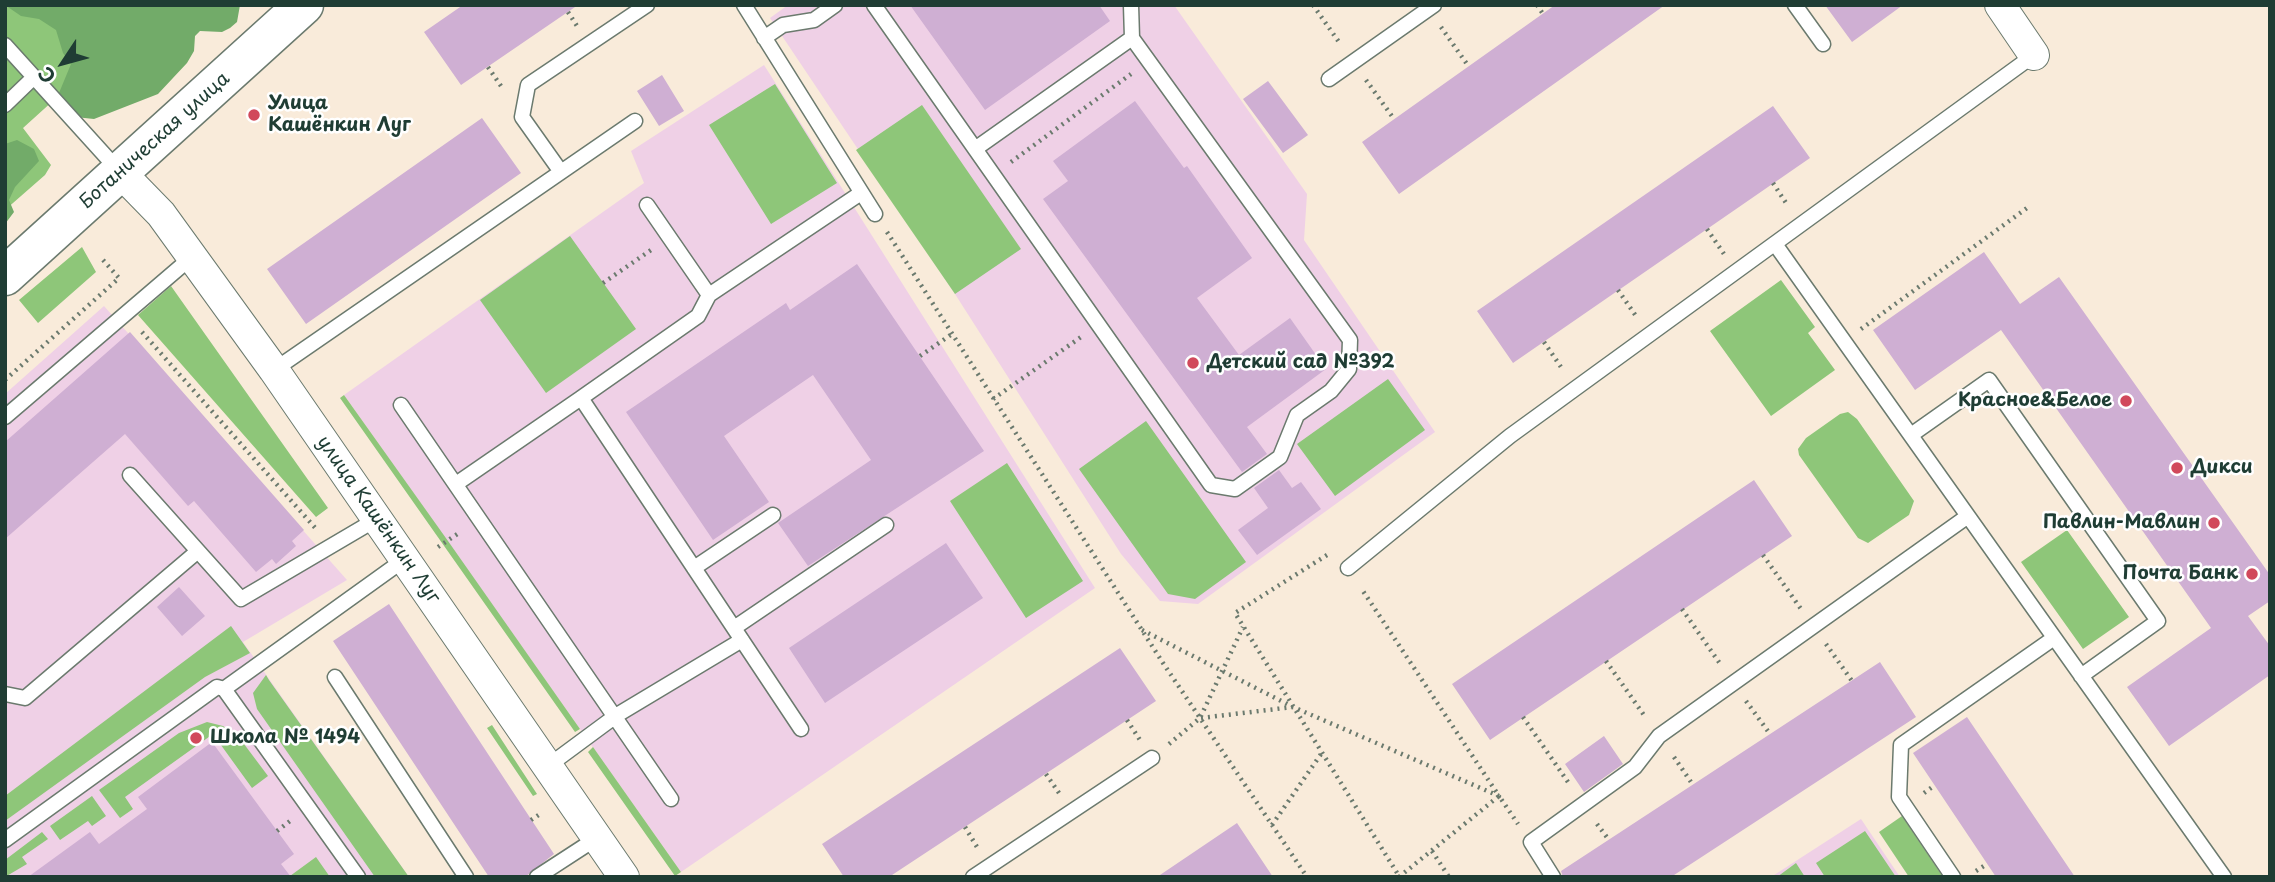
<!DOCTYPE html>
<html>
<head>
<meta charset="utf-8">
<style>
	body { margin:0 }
	#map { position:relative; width:2275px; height:882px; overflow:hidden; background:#f9ebda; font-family:"Playpen Sans",sans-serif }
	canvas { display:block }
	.frame { position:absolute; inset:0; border:7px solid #1f3d34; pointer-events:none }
	.north { position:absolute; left:28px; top:28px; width:70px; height:70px; -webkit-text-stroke:5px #fff; paint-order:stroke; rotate:234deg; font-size:19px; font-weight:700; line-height:28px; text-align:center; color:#1f3d34 }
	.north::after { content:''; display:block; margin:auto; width:24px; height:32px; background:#1f3d34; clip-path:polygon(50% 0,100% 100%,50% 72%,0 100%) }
</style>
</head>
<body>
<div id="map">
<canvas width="2275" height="882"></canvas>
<div class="frame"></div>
<div class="north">С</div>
</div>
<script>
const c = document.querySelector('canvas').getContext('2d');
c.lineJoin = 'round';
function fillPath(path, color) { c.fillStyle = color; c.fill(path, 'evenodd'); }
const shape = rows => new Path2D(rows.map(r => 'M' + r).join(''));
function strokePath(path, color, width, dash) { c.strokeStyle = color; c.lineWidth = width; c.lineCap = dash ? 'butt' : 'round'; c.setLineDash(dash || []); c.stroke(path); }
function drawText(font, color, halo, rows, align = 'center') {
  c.font = font + ' "Playpen Sans",sans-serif'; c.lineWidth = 5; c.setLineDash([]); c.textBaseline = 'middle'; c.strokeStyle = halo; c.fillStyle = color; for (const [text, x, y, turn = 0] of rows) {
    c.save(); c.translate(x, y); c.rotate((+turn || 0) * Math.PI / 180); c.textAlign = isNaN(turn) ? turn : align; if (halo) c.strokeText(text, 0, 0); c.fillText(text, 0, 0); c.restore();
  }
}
fillPath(shape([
	[788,5,1174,5,1307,194,1304,240,1435,432,1198,604,1160,601,1121,554,955,294,770,18],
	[764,65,1095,588,681,872,344,395,644,183,631,151],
	[104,306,347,580,243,642,409,877,5,877,5,394],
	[1861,819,1900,877,1771,877]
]), '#efd0e6');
fillPath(shape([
	[5,5,221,5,86,71,23,128,51,165,45,175,5,210],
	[775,84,837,183,771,224,709,125],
	[922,105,1021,249,955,294,856,150],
	[570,236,636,329,546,393,480,300],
	[82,247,96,272,38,323,19,300],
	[1781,280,1815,327,1808,333,1835,370,1771,416,1710,331],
	[171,286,328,508,316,517,138,315],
	[1388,379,1425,430,1335,496,1297,444],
	[344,395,448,541,580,729,575,732,340,398],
	[1848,412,1857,419,1914,501,1909,515,1868,543,1858,538,1799,455,1798,449,1806,438,1840,414],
	[1146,421,1246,562,1195,599,1168,594,1079,469],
	[1007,463,1083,581,1026,618,950,501],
	[2067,530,2129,617,2083,649,2021,562],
	[231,626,250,653,205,677,5,821,5,796],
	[266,675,269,680,409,877,375,877,257,709,253,693],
	[207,722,223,726,238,736,268,776,252,788,213,734,125,797,133,809,120,818,99,790,179,733],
	[492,725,537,794,533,796,487,728],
	[593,747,681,872,675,876,588,752],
	[92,796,106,816,92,826,88,821,60,840,50,826],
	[1902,816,1943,877,1909,877,1879,832],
	[1865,831,1896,877,1825,877,1816,863],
	[42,832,48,839,22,857,27,864,5,877,5,860],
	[316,857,330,877,291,877,290,876],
	[1796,863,1805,877,1776,877,1777,877]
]), '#8ec679');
fillPath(shape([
	[5,5,240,5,237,22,230,28,222,32,200,31,195,36,194,51,187,63,158,94,94,119,75,117,65,110,59,93,71,64,63,53,56,30,39,19,21,16],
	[17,140,34,149,39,161,15,187,9,200,14,212,5,224,5,144]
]), '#72ab69');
fillPath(shape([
	[463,5,578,5,461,85,424,32],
	[910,5,1099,5,1110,21,985,110],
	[1555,5,1665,5,1399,194,1362,142],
	[1825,5,1903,5,1852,42],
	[662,75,684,111,659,126,637,91],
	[1268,81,1308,135,1283,153,1243,99],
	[1135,101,1184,168,1187,166,1252,258,1197,298,1239,355,1290,318,1326,369,1247,427,1267,454,1242,472,1043,199,1068,181,1053,161],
	[1773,106,1810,158,1513,363,1477,311],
	[482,118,521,173,306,324,267,269],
	[1984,252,2020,304,2059,277,2270,575,2270,601,2248,616,2270,646,2270,675,2169,746,2127,687,2211,628,2001,330,1915,390,1873,330],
	[857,264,984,451,808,566,778,523,871,460,813,375,724,436,769,502,713,540,626,412,786,303,790,310],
	[130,332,304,530,292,541,296,546,276,564,272,559,256,572,194,501,188,506,125,434,5,539,5,442],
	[1279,470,1292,488,1301,482,1321,509,1257,555,1238,530,1268,508,1254,488],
	[1754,480,1792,536,1490,740,1452,684],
	[946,543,983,598,825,703,789,648],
	[179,587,205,616,182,636,157,607],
	[389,604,554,854,525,877,489,877,333,641],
	[1120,648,1156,701,889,877,844,877,822,844],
	[1880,662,1916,717,1671,877,1563,877,1561,871],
	[1967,717,2075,877,1996,877,1913,753],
	[1604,736,1623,764,1584,792,1565,764],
	[212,742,294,854,281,864,291,877,28,877,90,832,99,844,147,809,138,797],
	[1237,823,1273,877,1157,877]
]), '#cfafd3');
const service = shape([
	[744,5,875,214],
	[874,5,1211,485,1235,489,1280,457,1297,415,1331,391,1349,369,1350,340,1132,38,1131,5],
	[1795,5,1823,44],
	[764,38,783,25,814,20,835,5],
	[5,45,120,172],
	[1329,79,1434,5],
	[5,105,33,78],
	[975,149,1132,38],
	[561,172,635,121],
	[647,205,709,295],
	[1775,244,2224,877],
	[274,370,561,172,522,117,528,85,647,5],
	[401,405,671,799],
	[5,417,193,256],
	[1911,435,1989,380,2158,621,2081,676],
	[130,475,198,551],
	[456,484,581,398],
	[694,568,773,515],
	[1348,568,1510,436,2034,55],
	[734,628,886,525],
	[335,677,466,877],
	[224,689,358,877],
	[5,694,25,698,198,551,241,599,377,519],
	[801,729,581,398,698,316,709,295,861,193],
	[548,766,617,715,742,640],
	[5,840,217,687,224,689,405,559],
	[537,877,597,838],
	[973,877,1152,758],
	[1553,877,1531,842,1635,767,1659,736,1968,516],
	[1953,877,1899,797,1901,745,2054,638]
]);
const minor = shape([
	[2000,5,2034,55],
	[121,173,161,214,274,370,624,877]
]);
const secondary = shape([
	[5,276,304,5]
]);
strokePath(service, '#6b7a6e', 17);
strokePath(minor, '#6b7a6e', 32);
strokePath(secondary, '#6b7a6e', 41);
strokePath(shape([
	[1313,5,1341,45],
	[1537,5,1543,14],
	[568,12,577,26],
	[1441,27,1469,67],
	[488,67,503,89],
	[1366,80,1394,119],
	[1011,162,1131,74],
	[1773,183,1788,206],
	[1707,229,1724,254],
	[887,232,1163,663,1307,877],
	[603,283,651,250],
	[1618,290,1636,316],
	[1861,329,2027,208],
	[142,332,317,530],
	[1544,342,1563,370],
	[920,356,952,334],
	[5,380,119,278,103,260],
	[993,399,1081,337],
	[438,547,459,533],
	[1327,555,1235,613,1399,876],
	[1763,555,1801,609],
	[1682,609,1721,665],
	[1142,630,1293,707,1499,796,1361,588],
	[1826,644,1852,681],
	[1606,661,1646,718],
	[1746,701,1770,734],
	[1523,717,1570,785],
	[1201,718,1293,707],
	[1127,720,1140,740],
	[1169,744,1200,718,1243,627],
	[1674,757,1693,785],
	[1046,774,1059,793],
	[1924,793,1935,785],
	[531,820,540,814],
	[1597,824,1609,840],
	[1272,825,1321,754],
	[965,827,977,847],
	[277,831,290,821],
	[1432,851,1449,877],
	[1976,871,1987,864],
	[1399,877,1499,796,1518,824]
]), '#6b7a6e', 4.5, [2, 5]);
strokePath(service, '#fff', 14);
strokePath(minor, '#fff', 30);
strokePath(secondary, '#fff', 38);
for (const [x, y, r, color] of [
	[254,115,7,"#d1495b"],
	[1193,363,7,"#d1495b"],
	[2126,401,7,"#d1495b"],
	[2177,468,7,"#d1495b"],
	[2214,523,7,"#d1495b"],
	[2252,574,7,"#d1495b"],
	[196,738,7,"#d1495b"]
]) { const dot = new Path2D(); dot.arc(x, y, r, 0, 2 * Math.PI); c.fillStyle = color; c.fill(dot); strokePath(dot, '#fff', 2.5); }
drawText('bold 19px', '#1f3d34', '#fff', [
	["Улица",268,104],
	["Кашёнкин Луг",268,126],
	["Детский сад №392",1207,363],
	["Красное&Белое",2112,401,"right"],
	["Дикси",2191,468],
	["Павлин-Мавлин",2200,523,"right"],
	["Почта Банк",2238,574,"right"],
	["Школа № 1494",210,738]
], 'left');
drawText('19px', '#1f3d34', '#fff', [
	["Ботаническая улица",155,141,-42],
	["улица Кашёнкин Луг",378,520,55]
]);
</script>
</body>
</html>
